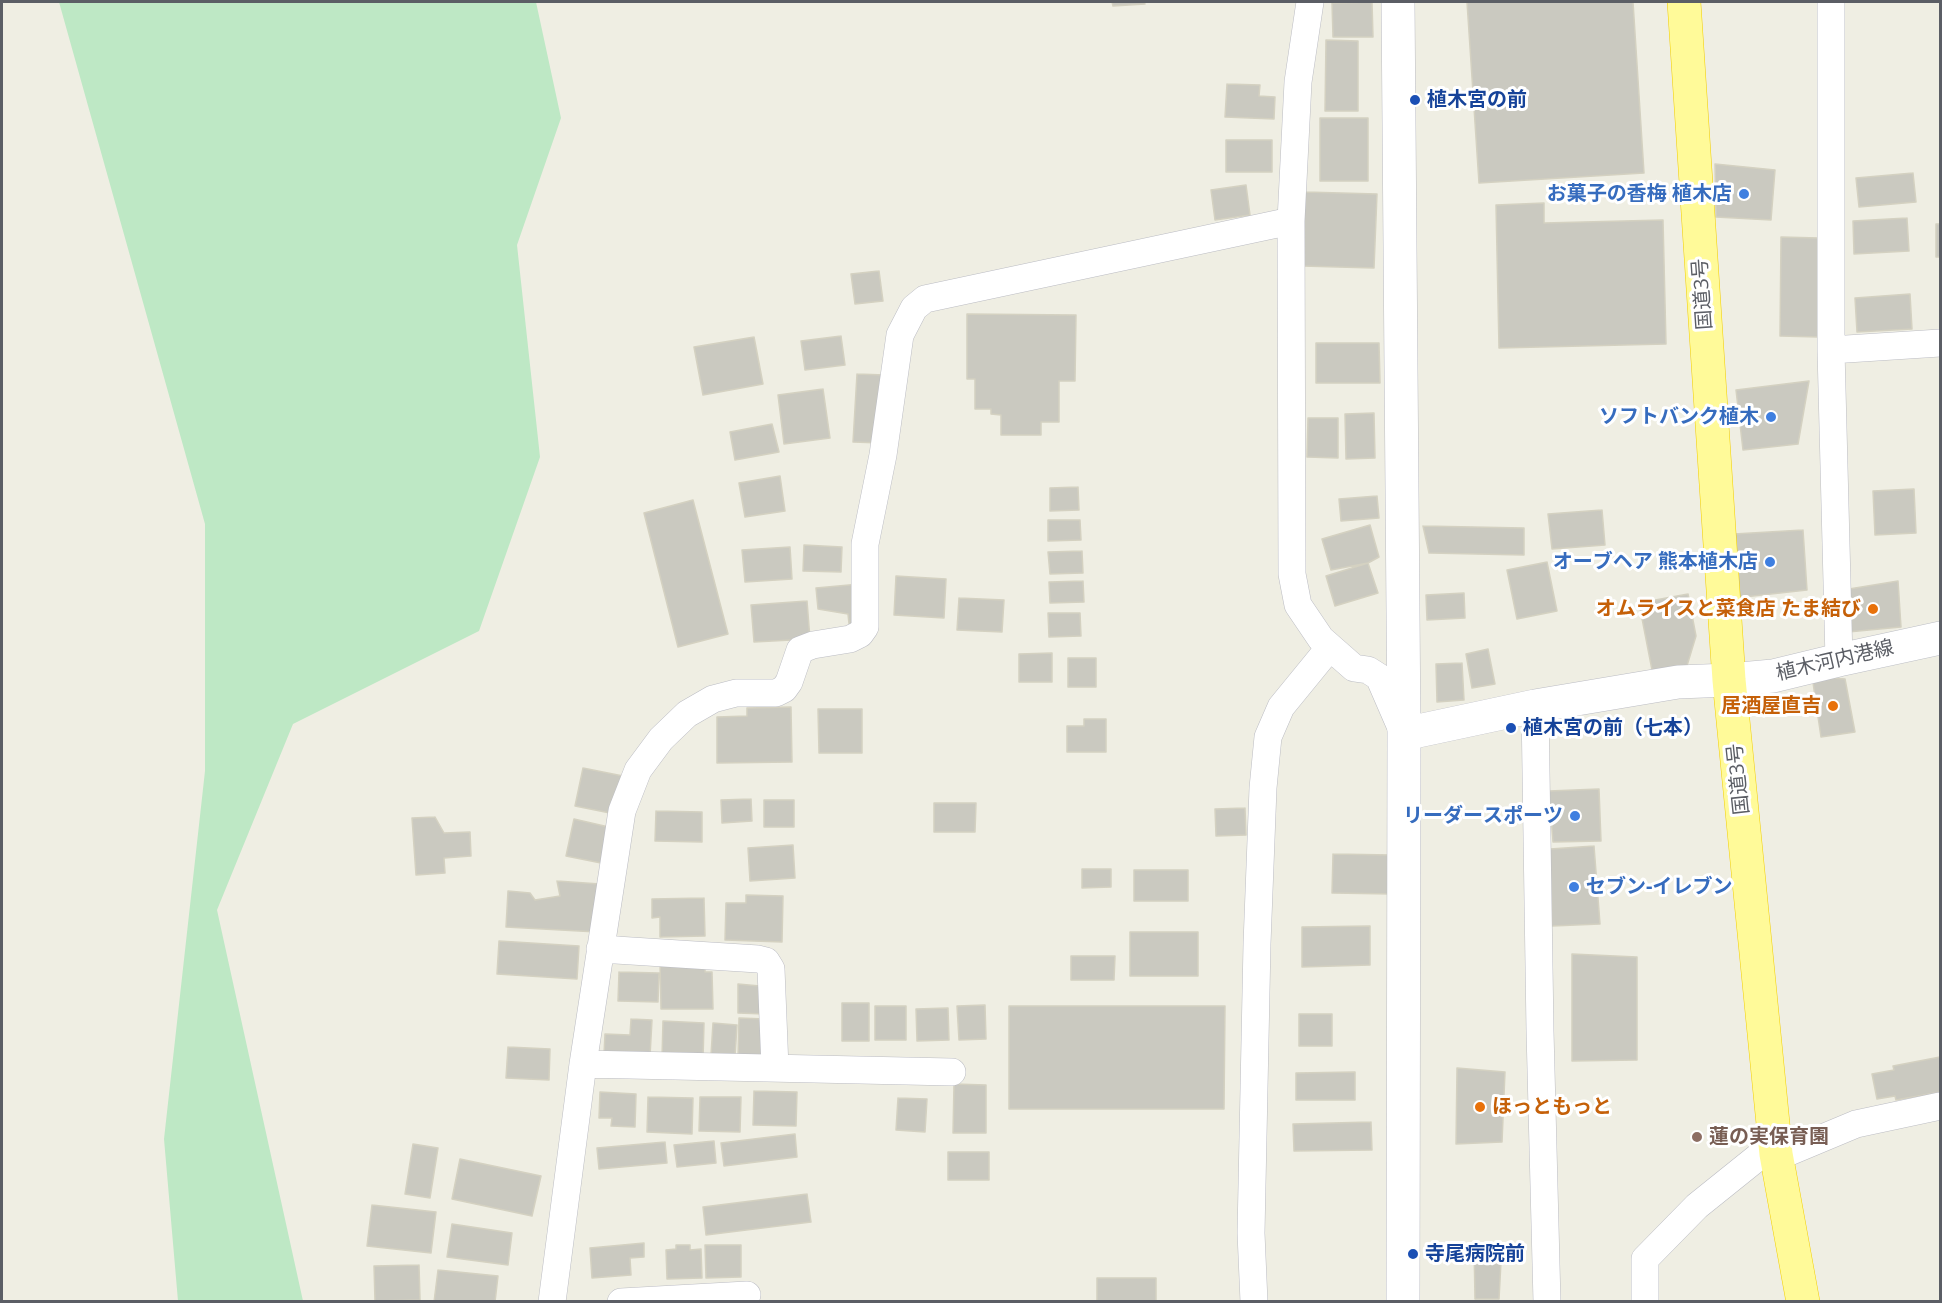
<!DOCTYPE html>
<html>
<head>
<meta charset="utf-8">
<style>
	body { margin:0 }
	#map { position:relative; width:1942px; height:1303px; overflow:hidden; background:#efeee3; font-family:"Open Sans",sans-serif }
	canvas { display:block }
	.frame { position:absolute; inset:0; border:3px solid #5b5e65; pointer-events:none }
</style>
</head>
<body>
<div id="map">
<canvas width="1942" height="1303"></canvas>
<div class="frame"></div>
</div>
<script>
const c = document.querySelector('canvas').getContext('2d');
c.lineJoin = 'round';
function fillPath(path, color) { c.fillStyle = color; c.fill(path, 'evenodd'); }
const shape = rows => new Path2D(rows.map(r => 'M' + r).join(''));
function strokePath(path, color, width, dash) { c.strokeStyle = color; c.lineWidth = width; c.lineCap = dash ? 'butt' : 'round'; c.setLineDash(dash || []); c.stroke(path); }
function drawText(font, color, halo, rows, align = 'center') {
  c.font = font + ' "Open Sans","Noto Sans JP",sans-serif'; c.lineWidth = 6; c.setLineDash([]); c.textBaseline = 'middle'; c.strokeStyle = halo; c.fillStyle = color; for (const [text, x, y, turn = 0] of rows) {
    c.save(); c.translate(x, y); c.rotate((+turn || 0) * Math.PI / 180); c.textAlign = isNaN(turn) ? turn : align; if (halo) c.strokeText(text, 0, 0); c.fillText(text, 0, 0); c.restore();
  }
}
fillPath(shape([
	[59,2,536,2,561,118,517,245,540,457,479,631,293,724,217,910,303,1301,178,1301,164,1139,205,771,205,524]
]), '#bee8c5');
const building = shape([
	[1112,2,1144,2,1145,4,1113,6,1112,2],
	[1372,2,1373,37,1333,37,1332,3,1372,2],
	[1467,2,1633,2,1644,173,1479,183,1467,2],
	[1326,40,1358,41,1358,111,1325,111,1326,40],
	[1227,84,1260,85,1259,96,1275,97,1274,119,1225,117,1227,84],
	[1320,118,1368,118,1368,181,1320,181,1320,118],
	[1226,140,1272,140,1272,172,1226,172,1226,140],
	[1715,164,1775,170,1771,220,1716,217,1715,164],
	[1913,173,1916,202,1859,207,1856,178,1913,173],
	[1246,185,1250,215,1215,220,1211,190,1246,185],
	[1305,192,1377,194,1374,268,1302,266,1305,192],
	[1544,203,1544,223,1663,220,1666,344,1499,348,1496,205,1544,203],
	[1907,218,1909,251,1854,254,1853,221,1907,218],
	[1936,224,1940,224,1940,257,1936,257,1936,224],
	[1781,237,1819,238,1818,337,1780,336,1781,237],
	[879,271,883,301,855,304,851,274,879,271],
	[1910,294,1912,329,1857,332,1855,298,1910,294],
	[967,314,1076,315,1075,381,1059,381,1059,422,1041,422,1041,435,1001,435,1001,415,991,414,991,409,975,409,975,379,967,379,967,314],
	[841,336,845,365,805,370,801,341,841,336],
	[754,337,763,384,703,395,694,347,754,337],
	[1316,343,1379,343,1380,383,1316,383,1316,343],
	[857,374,885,375,881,443,853,442,857,374],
	[1809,381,1798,444,1743,450,1736,390,1809,381],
	[823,389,830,438,784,444,778,395,823,389],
	[1374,413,1375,458,1346,459,1345,414,1374,413],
	[1308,418,1338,418,1338,458,1307,457,1308,418],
	[772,424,779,452,735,460,730,432,772,424],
	[780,476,785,511,745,517,739,483,780,476],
	[1078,487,1079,510,1050,511,1050,488,1078,487],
	[1914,489,1916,533,1875,535,1873,491,1914,489],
	[1377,496,1379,518,1341,521,1339,499,1377,496],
	[693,500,728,634,678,647,644,513,693,500],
	[1602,510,1605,545,1552,549,1548,514,1602,510],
	[1048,520,1080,520,1081,540,1048,541,1048,520],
	[1370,525,1379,557,1368,563,1331,570,1322,539,1370,525],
	[1423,526,1524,528,1524,555,1429,553,1423,526],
	[1803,530,1807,590,1735,598,1734,534,1803,530],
	[804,545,842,547,841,572,803,571,804,545],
	[790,547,792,579,745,582,742,550,790,547],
	[1082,551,1083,573,1050,574,1048,552,1082,551],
	[1547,562,1557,611,1517,619,1507,570,1547,562],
	[1368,563,1378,593,1335,606,1326,576,1368,563],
	[896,576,946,579,944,618,894,615,896,576],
	[1083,581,1084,602,1050,603,1049,582,1083,581],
	[1898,581,1901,627,1848,632,1843,590,1898,581],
	[860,584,864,623,849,624,848,614,818,609,816,588,860,584],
	[1464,593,1465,618,1427,620,1426,595,1464,593],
	[1688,594,1696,636,1686,669,1653,675,1639,603,1688,594],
	[959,598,1004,600,1002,632,957,630,959,598],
	[807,601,810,639,754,642,751,605,807,601],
	[1048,613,1080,613,1081,636,1049,637,1048,613],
	[1488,649,1495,684,1472,688,1466,654,1488,649],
	[1052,653,1052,682,1019,682,1019,654,1052,653],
	[1068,658,1096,658,1096,687,1068,687,1068,658],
	[1462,663,1464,700,1437,702,1436,664,1462,663],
	[1812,676,1845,679,1855,732,1821,737,1812,676],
	[791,707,792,762,717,763,717,717,747,716,747,708,791,707],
	[818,709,862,709,862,753,819,753,818,709],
	[1084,719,1106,719,1106,752,1067,752,1067,726,1084,726,1084,719],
	[583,768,623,776,615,814,575,806,583,768],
	[1599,789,1601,841,1553,842,1549,791,1599,789],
	[751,799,752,821,722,823,721,800,751,799],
	[764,800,794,800,794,827,764,827,764,800],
	[934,803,976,803,975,832,934,832,934,803],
	[1245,808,1246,835,1216,836,1215,809,1245,808],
	[656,811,702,812,702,842,655,841,656,811],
	[435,817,444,833,470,832,471,856,444,858,445,873,416,875,412,818,435,817],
	[574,819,613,828,606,864,566,856,574,819],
	[793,845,795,878,750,881,748,848,793,845],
	[1594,846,1600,924,1552,926,1550,849,1594,846],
	[1333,854,1392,855,1392,894,1332,893,1333,854],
	[1082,869,1111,869,1111,887,1082,888,1082,869],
	[1134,870,1188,870,1188,901,1134,901,1134,870],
	[557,881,600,884,597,932,506,927,508,891,530,893,535,900,560,896,557,881],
	[746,895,783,896,782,942,725,940,726,903,746,903,746,895],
	[704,898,705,936,660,937,660,917,652,918,652,899,704,898],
	[1370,926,1370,965,1302,967,1302,927,1370,926],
	[1130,932,1198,932,1198,976,1130,976,1130,932],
	[499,941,579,946,577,979,497,974,499,941],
	[1572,954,1637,957,1637,1060,1572,1061,1572,954],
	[1071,956,1115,956,1114,980,1071,980,1071,956],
	[660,961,705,961,705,972,712,972,713,1009,661,1009,660,961],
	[619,972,659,973,658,1002,618,1001,619,972],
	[738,984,760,986,765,1014,738,1013,738,984],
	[842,1003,869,1003,869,1041,842,1041,842,1003],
	[985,1005,986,1039,959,1040,957,1006,985,1005],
	[875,1006,906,1006,906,1040,875,1040,875,1006],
	[1009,1006,1225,1006,1224,1109,1009,1109,1009,1006],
	[948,1008,949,1040,917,1041,916,1009,948,1008],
	[1299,1014,1332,1014,1332,1046,1299,1046,1299,1014],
	[739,1018,765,1019,765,1058,738,1058,739,1018],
	[631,1019,652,1020,650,1056,604,1054,605,1034,630,1035,631,1019],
	[663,1021,704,1023,703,1060,662,1058,663,1021],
	[713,1023,737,1025,735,1056,711,1055,713,1023],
	[508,1047,550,1049,549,1080,506,1078,508,1047],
	[1940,1057,1940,1092,1896,1100,1895,1096,1877,1099,1872,1074,1894,1070,1893,1066,1940,1057],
	[1457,1068,1505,1072,1502,1142,1456,1144,1457,1068],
	[1355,1072,1355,1100,1296,1100,1296,1073,1355,1072],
	[954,1084,986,1085,986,1133,953,1133,954,1084],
	[754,1091,797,1092,796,1126,753,1125,754,1091],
	[600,1092,636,1094,635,1127,611,1126,612,1118,599,1118,600,1092],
	[648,1097,693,1098,692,1134,647,1132,648,1097],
	[700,1097,741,1097,740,1132,699,1131,700,1097],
	[898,1098,927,1099,925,1132,896,1130,898,1098],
	[1371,1122,1372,1150,1294,1151,1293,1124,1371,1122],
	[795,1134,797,1157,724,1166,721,1143,795,1134],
	[714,1141,716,1163,677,1167,674,1145,714,1141],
	[665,1142,667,1163,599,1169,597,1148,665,1142],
	[413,1144,438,1148,430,1198,405,1194,413,1144],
	[948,1152,989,1152,989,1180,948,1180,948,1152],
	[460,1159,541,1176,532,1216,452,1199,460,1159],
	[807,1194,811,1222,706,1235,703,1207,807,1194],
	[372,1205,436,1212,431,1253,367,1246,372,1205],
	[452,1224,512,1233,508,1265,447,1257,452,1224],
	[644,1243,644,1257,630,1258,631,1275,592,1278,590,1248,644,1243],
	[1502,1243,1499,1299,1475,1299,1474,1245,1502,1243],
	[676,1245,690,1245,690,1250,701,1249,702,1278,667,1279,666,1250,676,1249,676,1245],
	[705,1245,741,1245,741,1277,706,1278,705,1245],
	[419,1265,420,1300,375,1301,374,1266,419,1265],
	[438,1270,498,1276,495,1302,434,1302,438,1270],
	[1097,1278,1156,1278,1156,1302,1097,1302,1097,1278]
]);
fillPath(building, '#cac9c0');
strokePath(building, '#d4d1c1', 1.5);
const minor = shape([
	[1310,2,1298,82,1291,221,1292,574,1298,605,1321,639,1354,668,1368,670,1379,677,1402,730],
	[1831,2,1831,350,1839,660],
	[1831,350,1940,343],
	[1535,706,1540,1031,1547,1302],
	[600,949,758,959,766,961,771,969,775,1068],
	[583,1064,952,1072],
	[552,1302,583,1064,622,811,638,770,661,739,687,714,713,699,736,693,776,693,784,689,789,682,800,650,813,645,850,639,860,634,865,627,865,544,883,455,900,335,914,308,925,299,1291,221],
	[621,1302,747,1295],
	[1254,1302,1251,1233,1257,944,1263,788,1268,737,1281,707,1330,647],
	[1645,1302,1645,1259,1697,1206,1758,1157,1789,1152,1856,1124,1940,1106]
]);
const tertiary = shape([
	[1398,2,1404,734,1403,1302],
	[1404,734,1535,706,1678,682,1729,680]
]);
const secondary = shape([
	[1729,680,1773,676,1839,660,1940,638]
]);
const trunk = shape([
	[1684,2,1729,680,1776,1154,1803,1302]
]);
strokePath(minor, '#bbbcc3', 28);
strokePath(tertiary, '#bbbcc3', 34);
strokePath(secondary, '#bcbec5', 34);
strokePath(trunk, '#f2ce00', 34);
strokePath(minor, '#fff', 27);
strokePath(tertiary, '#fff', 33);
strokePath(secondary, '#fff', 33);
strokePath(trunk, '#fffa99', 33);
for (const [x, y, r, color] of [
	[1415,100,6,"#1a4fb4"],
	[1744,194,6,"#3f7fe0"],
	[1771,417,6,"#3f7fe0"],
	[1770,562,6,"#3f7fe0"],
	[1873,609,6,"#e8710a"],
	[1833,706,6,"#e8710a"],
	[1511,728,6,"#1a4fb4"],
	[1575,816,6,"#3f7fe0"],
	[1574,887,6,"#3f7fe0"],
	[1480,1107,6,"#e8710a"],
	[1697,1137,6,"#8d6e63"],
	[1413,1254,6,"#1a4fb4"]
]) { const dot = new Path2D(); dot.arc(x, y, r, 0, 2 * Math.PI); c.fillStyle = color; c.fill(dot); strokePath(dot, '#fff', 2); }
drawText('bold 20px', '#164399', '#fff', [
	["植木宮の前",1427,100],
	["植木宮の前（七本）",1523,728],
	["寺尾病院前",1425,1254]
], 'left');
drawText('bold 20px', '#366cbe', '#fff', [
	["お菓子の香梅 植木店",1732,194],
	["ソフトバンク植木",1759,417],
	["オーブヘア 熊本植木店",1758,562],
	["リーダースポーツ",1563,816],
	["セブン-イレブン",1586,887,"left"]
], 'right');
drawText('20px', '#5b5e65', '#fff', [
	["国道3号",1703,294,-94],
	["植木河内港線",1835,661,-13],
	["国道3号",1739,779,-96]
]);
drawText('bold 20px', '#c56008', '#fff', [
	["オムライスと菜食店 たま結び",1861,609],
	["居酒屋直吉",1821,706],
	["ほっともっと",1492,1107,"left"]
], 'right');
drawText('bold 20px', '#785e54', '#fff', [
	["蓮の実保育園",1709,1137]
], 'left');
</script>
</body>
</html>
